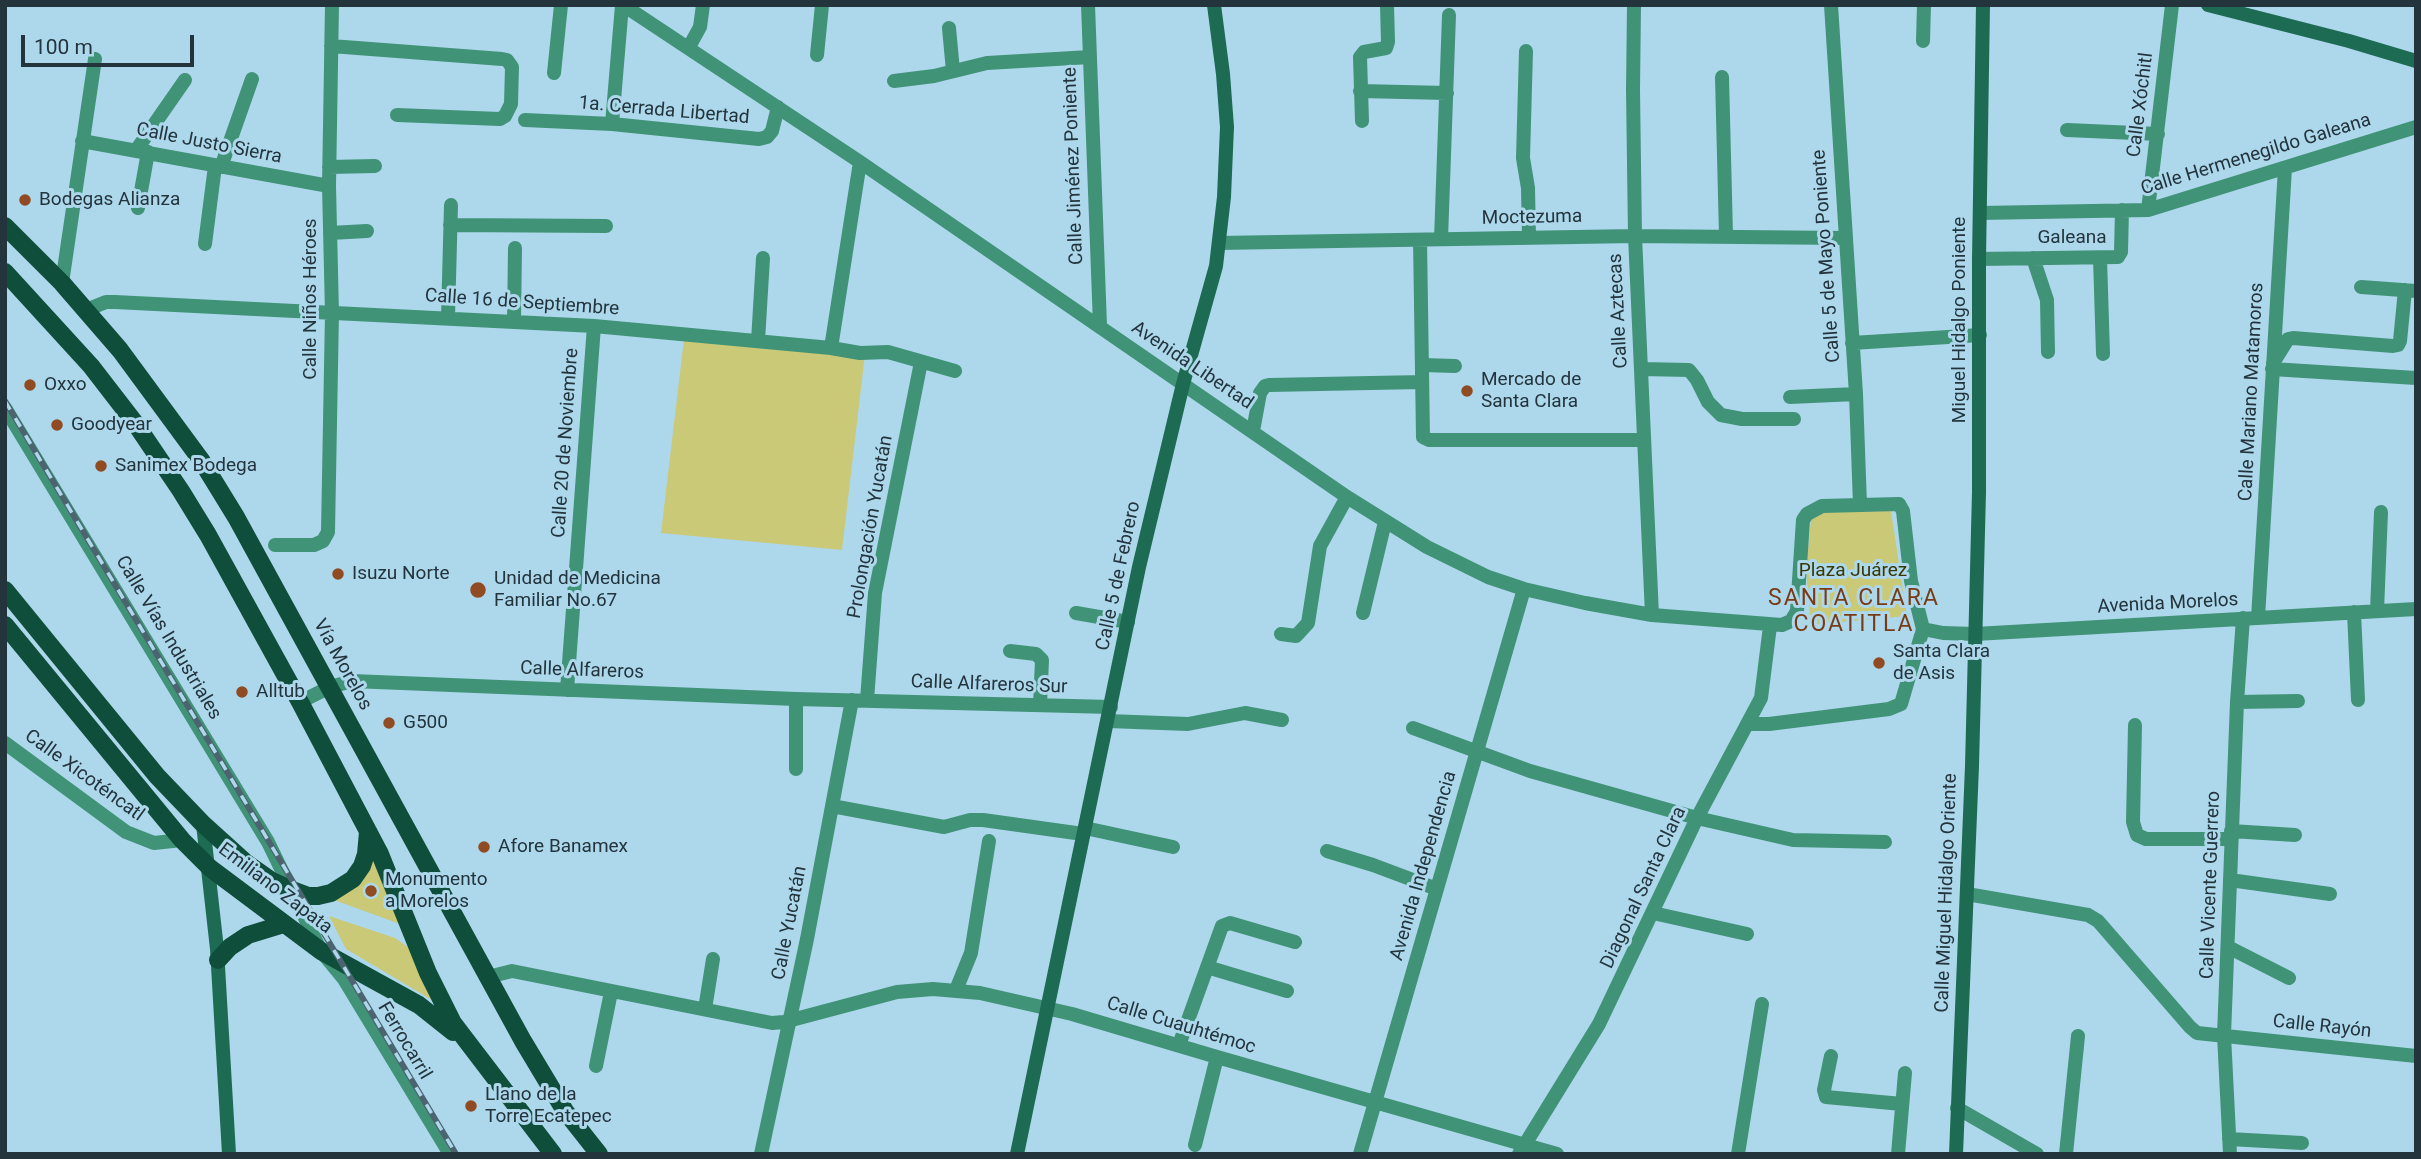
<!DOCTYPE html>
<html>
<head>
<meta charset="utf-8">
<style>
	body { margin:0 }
	#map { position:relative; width:2421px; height:1159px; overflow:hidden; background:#add8ec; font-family:Roboto,sans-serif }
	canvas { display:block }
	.frame { position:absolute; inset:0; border:7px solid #23343c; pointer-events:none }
	.scale { position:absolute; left:21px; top:35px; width:173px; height:32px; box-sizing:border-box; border:4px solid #23343c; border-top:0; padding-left:9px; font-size:21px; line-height:24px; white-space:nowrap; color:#23343c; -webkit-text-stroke:5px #add8ec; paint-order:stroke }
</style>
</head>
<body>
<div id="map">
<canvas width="2421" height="1159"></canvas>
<div class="frame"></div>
<div class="scale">100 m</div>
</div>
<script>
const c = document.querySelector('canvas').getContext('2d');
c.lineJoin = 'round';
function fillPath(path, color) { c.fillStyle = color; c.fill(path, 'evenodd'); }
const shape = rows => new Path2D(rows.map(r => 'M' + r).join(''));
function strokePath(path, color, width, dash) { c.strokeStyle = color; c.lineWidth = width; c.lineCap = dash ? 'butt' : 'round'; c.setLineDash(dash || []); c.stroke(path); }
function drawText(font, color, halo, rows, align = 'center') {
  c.font = font + ' Roboto,sans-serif'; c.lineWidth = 6; c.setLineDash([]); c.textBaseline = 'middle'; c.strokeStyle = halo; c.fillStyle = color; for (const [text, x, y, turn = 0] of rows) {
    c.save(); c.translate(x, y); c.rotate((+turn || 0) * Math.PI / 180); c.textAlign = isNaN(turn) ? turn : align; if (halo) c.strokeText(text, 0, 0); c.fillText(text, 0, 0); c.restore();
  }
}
fillPath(shape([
	[684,339,865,354,842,550,661,533],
	[1891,511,1907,616,1811,625,1806,570,1811,520,1814,515,1819,512],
	[373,856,400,924,334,900,356,887],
	[329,916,395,938,409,948,432,1000,346,949]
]), '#c9c977');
strokePath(shape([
	[623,5,860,162,1347,497,1427,547,1488,577,1524,589,1585,603,1652,615,1782,625,1791,621,1797,611,1803,520,1807,514,1822,506,1899,504,1903,511,1911,581,1923,629,1901,704,1889,709,1769,724,1747,724],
	[1088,5,1100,325],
	[1634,5,1633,90,1635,236,1652,615],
	[1831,5,1856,394,1860,505],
	[949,28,953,71],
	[1923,41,1924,5],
	[331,46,502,59,507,60,512,67,511,104,505,116,500,119,397,115],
	[689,47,700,27,703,5],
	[1526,51,1523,158,1528,188,1529,238],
	[817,55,822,5],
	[554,73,561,5],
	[1722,77,1726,235],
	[894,81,934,76,987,63,1090,57],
	[1360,91,1447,93],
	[525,120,612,124,759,139,767,137,772,131,778,107],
	[1362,121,1360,57,1364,52,1386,48,1388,42,1387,5],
	[612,124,622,5],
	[2067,130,2158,134],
	[82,141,329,186],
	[137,149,185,80],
	[221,167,252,79],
	[329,167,375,166],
	[138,208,148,152],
	[2148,210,2172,5],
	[1980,213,2148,210,2416,127],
	[450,225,606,226],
	[330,233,367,231],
	[1441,239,1449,15],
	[1420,240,1423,437,1429,440,1644,440],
	[1219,243,1635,236,1845,238],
	[205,244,215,166],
	[2033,258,2047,300,2048,352],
	[2100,258,2103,354],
	[1979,259,2118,257,2121,252,2122,210],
	[62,283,95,59],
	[2361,287,2416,291],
	[86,310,106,302,115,302,594,326,831,348,860,353,888,352,955,371],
	[448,317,451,205],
	[514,321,515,248],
	[758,341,763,258],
	[1852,343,1980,335],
	[831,348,860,162],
	[2273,363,2288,339,2293,338,2393,346,2398,345,2400,341,2405,290],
	[1422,365,1455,366],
	[1642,369,1689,370,1697,380,1708,402,1721,415,1742,419,1794,419],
	[2272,369,2416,378],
	[1790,397,1856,394],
	[5,408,268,842,321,951,344,979,450,1154],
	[1253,431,1260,393,1265,386,1269,385,1422,382],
	[275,545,314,545,323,541,328,532,332,313,329,186,332,5],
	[2377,611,2381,512],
	[2354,612,2358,700],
	[1076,613,1128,622],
	[1363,613,1385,522],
	[2258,618,2285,168],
	[1923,629,1943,633,1975,634,2416,609],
	[1281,634,1296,636,1308,623,1320,546,1347,497],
	[1010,651,1036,654,1042,660,1040,705],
	[567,690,594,326],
	[867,700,875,593,921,362],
	[300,702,330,687,352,681,796,699,1111,707],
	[2237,702,2298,701],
	[1108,721,1188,724,1245,713,1282,720],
	[2135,725,2133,822,2137,835,2146,839,2231,839],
	[1413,728,1530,771,1697,818,1793,840,1885,842],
	[5,743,126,832,154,843,182,840],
	[796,769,796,699],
	[832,806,944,827,970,820,983,820,1083,834],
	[1085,828,1173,847],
	[2231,831,2295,835],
	[1327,851,1373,865,1437,889],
	[2230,880,2330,894],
	[1967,894,2088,915,2098,921,2190,1027,2197,1033,2416,1056],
	[1653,913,1747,934],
	[2228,947,2289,978],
	[1207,967,1287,991],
	[488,977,512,971,772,1023,784,1022,897,992,933,989,980,993,1072,1014,1217,1057,1557,1154],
	[956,990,971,953,989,841],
	[705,1009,713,959],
	[1179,1045,1222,926,1230,923,1295,942],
	[1831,1056,1824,1090,1826,1097,1902,1104],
	[596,1066,611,992],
	[1957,1108,2037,1154],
	[2229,1139,2302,1143],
	[1195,1145,1217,1057],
	[761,1154,807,939,852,700],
	[1360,1154,1524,589],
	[1519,1154,1599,1024,1697,818,1761,698,1770,626],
	[1738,1154,1762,1004],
	[1898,1154,1905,1073],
	[2066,1154,2078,1036],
	[2230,1154,2224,1035,2237,702,2243,618]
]), '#419378', 14);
strokePath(shape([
	[2208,5,2349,41,2416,61],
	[203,824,217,949,229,1154],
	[1017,1154,1139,567,1183,384,1216,266,1224,197,1227,127,1223,74,1214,5],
	[1956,1154,1972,766,1979,492,1979,259,1983,5]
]), '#1e6b54', 14);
strokePath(shape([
	[5,226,62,283,120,350,201,460,236,517,523,1041,565,1111,599,1154],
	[5,272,91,366,135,423,181,491,208,535,300,702,380,854,428,973,453,1023,553,1154],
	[5,590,157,776,203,824,245,862,272,881,292,890,308,896,318,896,331,893,353,879,362,866,366,854,368,832],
	[5,625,182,840,210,868,321,951,419,1005,453,1032],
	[218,960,230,947,248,935,284,924]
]), '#0f4e3b', 18);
const rail = shape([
	[5,401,456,1154]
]);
strokePath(rail, '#4b646f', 6);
strokePath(rail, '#add8ec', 3.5, [10]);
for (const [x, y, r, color] of [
	[25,200,7,"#914b22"],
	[30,385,7,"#914b22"],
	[1467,391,7,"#914b22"],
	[57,425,7,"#914b22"],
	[101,466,7,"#914b22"],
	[338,574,7,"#914b22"],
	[478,590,9,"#914b22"],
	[1879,663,7,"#914b22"],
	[242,692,7,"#914b22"],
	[389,723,7,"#914b22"],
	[484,847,7,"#914b22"],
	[371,891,7,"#914b22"],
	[471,1106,7,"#914b22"]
]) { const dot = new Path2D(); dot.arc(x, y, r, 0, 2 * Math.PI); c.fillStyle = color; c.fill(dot); strokePath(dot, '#add8ec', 2.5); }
drawText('19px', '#23343c', '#add8ec', [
	["Calle Xóchitl",2141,105,-83],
	["1a. Cerrada Libertad",664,111,5],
	["Calle Justo Sierra",209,144,11],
	["Calle Hermenegildo Galeana",2256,155,-17],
	["Calle Jiménez Poniente",1074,166,-92],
	["Moctezuma",1532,218,-1],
	["Galeana",2072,238],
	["Calle 5 de Mayo Poniente",1827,256,-94],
	["Calle Niños Héroes",311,299,-90],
	["Calle 16 de Septiembre",522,303,4],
	["Calle Aztecas",1619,311,-93],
	["Miguel Hidalgo Poniente",1960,320,-90],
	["Avenida Libertad",1192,366,34],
	["Calle Mariano Matamoros",2252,392,-87],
	["Calle 20 de Noviembre",566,443,-86],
	["Prolongación Yucatán",871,527,-80],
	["Calle 5 de Febrero",1119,576,-78],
	["Avenida Morelos",2168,604,-3],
	["Calle Vías Industriales",168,638,59],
	["Vía Morelos",342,665,61],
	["Calle Alfareros",582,671,2],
	["Calle Alfareros Sur",989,685,2],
	["Calle Xicoténcatl",84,776,36],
	["Avenida Independencia",1424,866,-74],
	["Calle Vicente Guerrero",2211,885,-88],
	["Diagonal Santa Clara",1644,888,-65],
	["Emiliano Zapata",275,889,37],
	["Calle Miguel Hidalgo Oriente",1947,893,-88],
	["Calle Yucatán",790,923,-79],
	["Calle Cuauhtémoc",1181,1026,17],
	["Calle Rayón",2322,1027,6],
	["Ferrocarril",404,1041,59]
]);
drawText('19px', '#23343c', '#add8ec', [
	["Bodegas Alianza",39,200],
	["Mercado de",1481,380],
	["Santa Clara",1481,402],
	["Oxxo",44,385],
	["Goodyear",71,425],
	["Sanimex Bodega",115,466],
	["Isuzu Norte",352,574],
	["Unidad de Medicina",494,579],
	["Familiar No.67",494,601],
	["Santa Clara",1893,652],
	["de Asis",1893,674],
	["Alltub",256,692],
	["G500",403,723],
	["Afore Banamex",498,847],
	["Monumento",385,880],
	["a Morelos",385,902],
	["Llano de la",485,1095],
	["Torre Ecatepec",485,1117]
], 'left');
drawText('19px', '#393802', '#add8ec', [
	["Plaza Juárez",1853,571]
]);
c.letterSpacing = '2px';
drawText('23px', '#793b15', '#add8ec', [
	["SANTA CLARA",1854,599],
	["COATITLA",1854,625]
]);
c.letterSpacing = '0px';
</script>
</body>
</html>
